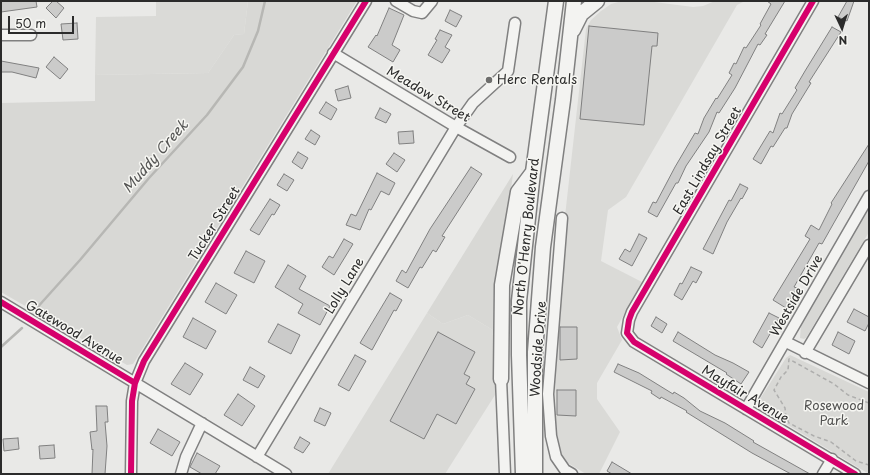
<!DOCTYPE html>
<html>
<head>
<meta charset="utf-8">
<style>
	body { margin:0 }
	#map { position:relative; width:870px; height:475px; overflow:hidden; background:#e9e9e7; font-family:"Playpen Sans",sans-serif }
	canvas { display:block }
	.frame { position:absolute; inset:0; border:2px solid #2b2b2b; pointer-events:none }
	.north { position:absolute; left:822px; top:8px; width:40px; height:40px; -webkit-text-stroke:3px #f6f6f2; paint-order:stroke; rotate:176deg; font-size:11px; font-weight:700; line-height:16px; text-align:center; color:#2b2b2b }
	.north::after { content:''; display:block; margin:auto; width:14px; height:18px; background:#2b2b2b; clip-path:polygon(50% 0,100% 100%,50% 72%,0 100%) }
	.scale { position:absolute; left:8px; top:16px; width:66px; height:18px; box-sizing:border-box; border:2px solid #2b2b2b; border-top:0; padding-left:5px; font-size:12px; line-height:14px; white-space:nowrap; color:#2b2b2b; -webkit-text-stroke:3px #f6f6f2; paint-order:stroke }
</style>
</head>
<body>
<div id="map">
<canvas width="870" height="475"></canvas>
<div class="frame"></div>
<div class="north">N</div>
<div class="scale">50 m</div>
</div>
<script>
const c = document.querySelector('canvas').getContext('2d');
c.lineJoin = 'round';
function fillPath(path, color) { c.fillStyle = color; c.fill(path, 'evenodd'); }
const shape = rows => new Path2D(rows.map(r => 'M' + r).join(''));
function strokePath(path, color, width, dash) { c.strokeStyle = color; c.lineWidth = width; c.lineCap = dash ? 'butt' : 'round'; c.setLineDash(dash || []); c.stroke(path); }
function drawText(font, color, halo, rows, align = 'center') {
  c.font = font + ' "Playpen Sans",sans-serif'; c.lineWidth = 3; c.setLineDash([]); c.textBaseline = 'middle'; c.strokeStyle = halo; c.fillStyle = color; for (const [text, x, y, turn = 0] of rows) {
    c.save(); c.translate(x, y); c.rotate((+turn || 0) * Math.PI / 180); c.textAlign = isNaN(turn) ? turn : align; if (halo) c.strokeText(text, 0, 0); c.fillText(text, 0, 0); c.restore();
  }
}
fillPath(shape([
	[156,1,248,1,244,34,234,35,208,73,95,75,96,17,156,16],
	[622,1,647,1,693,7,703,6,715,1,745,1,737,5,626,197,608,210,601,261,642,282,617,327,622,340,597,383,597,399,620,432,599,474,586,474,563,460,556,434,555,373,563,234,586,29,591,20,601,11,611,4],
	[427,313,443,324,468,315,496,332,495,395,445,474,328,474]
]), '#dadad7');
fillPath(shape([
	[248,1,357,1,133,364,127,365,1,292,1,103,95,101,95,75,208,73,234,35,244,34],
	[513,174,501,264,496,332,468,315,443,324,427,313],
	[869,208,869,232,806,338,804,339,800,338,801,325],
	[790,355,869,392,869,474,763,410,760,399,786,358]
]), '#d8d8d5');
strokePath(shape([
	[35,310,80,260,149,178,207,115,243,67,258,31,265,1],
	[1,347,22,328]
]), '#b7b7b4', 2.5);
const building = shape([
	[1,1,36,1,37,7,1,12,1,1],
	[53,1,56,1,64,8,56,18,46,8,53,1],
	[767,1,785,1,765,34,767,35,760,45,758,44,735,88,719,113,717,112,709,132,686,166,678,183,676,183,657,217,648,212,653,202,656,203,675,167,695,133,698,134,704,118,716,98,717,99,732,75,729,73,734,63,736,64,744,47,746,48,761,25,760,24,771,4,767,1],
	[847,1,854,1,847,21,838,17,847,1],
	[389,8,404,15,392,45,400,50,393,62,368,47,376,35,377,36,389,8],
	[450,10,462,16,456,27,445,21,450,10],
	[77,23,78,39,63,40,61,24,77,23],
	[589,26,658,33,657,46,652,46,644,125,580,119,589,26],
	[832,27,841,32,809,82,811,83,792,114,787,128,785,128,773,147,771,146,761,164,753,159,770,131,773,133,780,113,782,114,797,90,795,88,805,71,832,27],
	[440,30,452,35,445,47,450,50,442,63,428,55,437,40,435,39,440,30],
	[54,57,68,69,60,79,46,67,54,57],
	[1,61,39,68,36,78,12,72,1,72,1,61],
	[348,86,351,98,338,101,335,90,348,86],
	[326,102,337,109,331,120,319,113,326,102],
	[380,108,391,114,386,123,375,118,380,108],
	[311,130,320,136,315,145,305,139,311,130],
	[413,131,414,143,399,144,398,132,413,131],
	[869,144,869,161,831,228,822,244,819,243,794,287,797,288,786,308,773,300,810,239,805,236,811,225,819,230,832,204,831,203,869,144],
	[298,152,308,158,302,169,292,162,298,152],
	[394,153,405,160,397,172,386,164,394,153],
	[471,167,482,174,442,236,445,237,436,252,433,250,422,268,420,267,408,288,396,281,402,270,406,273,430,229,471,167],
	[377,173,395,183,389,195,381,191,371,210,369,209,360,230,346,225,351,214,356,216,377,173],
	[284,174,294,180,287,191,277,185,284,174],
	[740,184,748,188,742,199,741,198,727,222,713,254,703,249,729,200,731,201,740,184],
	[270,199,280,205,274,215,272,214,259,235,250,230,270,199],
	[639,234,647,238,632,266,619,259,625,249,630,252,639,234],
	[344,239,353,244,334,275,322,267,329,256,333,258,344,239],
	[246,251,265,261,254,283,234,273,246,251],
	[288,265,306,276,299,289,330,306,320,325,298,313,303,304,275,287,288,265],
	[691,267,702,272,696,283,693,281,682,300,674,295,680,283,682,284,691,267],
	[216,283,237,295,226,314,205,302,216,283],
	[390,293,402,300,396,311,394,310,372,350,360,343,390,293],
	[854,309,869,317,869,323,865,331,847,322,854,309],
	[769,313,779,318,762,348,753,342,769,313],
	[656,317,667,324,662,333,651,326,656,317],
	[193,318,216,331,206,349,183,337,193,318],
	[278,324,300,335,291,354,268,342,278,324],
	[560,327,577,327,577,359,560,360,560,327],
	[438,332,475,352,464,374,470,377,466,384,475,389,456,424,437,414,424,439,390,421,438,332],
	[678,332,715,355,733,363,749,372,741,384,726,374,727,373,673,341,678,332],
	[838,332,855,341,849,354,832,345,838,332],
	[355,355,366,361,349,391,338,385,355,355],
	[185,363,203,374,190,395,171,384,185,363],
	[618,364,639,373,673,394,674,392,684,398,700,411,725,423,754,441,753,442,810,474,791,474,752,453,686,412,687,411,661,397,660,399,651,393,652,391,614,372,618,364],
	[250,367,265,376,258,388,243,380,250,367],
	[557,390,576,390,576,416,557,415,557,390],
	[238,394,255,406,242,426,224,415,238,394],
	[96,406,107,406,108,422,105,422,107,446,105,474,92,474,93,449,92,450,90,432,97,431,96,406],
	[320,408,331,413,325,426,314,421,320,408],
	[158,429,180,442,172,456,150,443,158,429],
	[300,437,310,443,303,453,294,448,300,437],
	[18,438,19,449,4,451,3,439,18,438],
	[54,445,55,458,40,459,39,446,54,445],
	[197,453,220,466,215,474,202,474,190,467,197,453],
	[612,462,632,474,612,474,607,471,612,462]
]);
fillPath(building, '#cbcbca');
strokePath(building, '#808080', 1);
const minor = shape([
	[396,1,413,11,422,13,432,1],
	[813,1,632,312,629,320,627,333,634,342,855,474],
	[1,35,31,35],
	[333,53,456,127,510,157],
	[562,218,548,394,551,436,556,457,565,470,572,474],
	[1,302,286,474],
	[786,342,869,383],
	[805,353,869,245],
	[501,379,505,474],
	[746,409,869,196],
	[257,457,456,127,473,103,508,71,515,23],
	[131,474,132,401,135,383,144,361,366,1],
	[181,474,186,457,202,423],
	[823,474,832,459]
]);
const highway = shape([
	[573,30,581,14,597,1],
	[501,379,502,285,518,192,533,172],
	[523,474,519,355,519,301,533,172,556,1],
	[535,474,535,352,543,247,563,100,574,1]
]);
strokePath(minor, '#808080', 13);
strokePath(highway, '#808080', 17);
strokePath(shape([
	[869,403,848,395,834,384,789,359,788,370,781,377,774,390,785,408,786,417,789,423,814,436,831,442,856,461,869,465]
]), '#aeaead', 1.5, [4, 3]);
strokePath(minor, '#f3f3f1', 10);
strokePath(highway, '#f3f3f1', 14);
strokePath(shape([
	[813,1,632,312,629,320,627,333,634,342,855,474],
	[1,302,135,383],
	[131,474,132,401,135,383,144,361,366,1]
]), '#d6006c', 6);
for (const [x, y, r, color] of [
	[489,80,4,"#6e6e6d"]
]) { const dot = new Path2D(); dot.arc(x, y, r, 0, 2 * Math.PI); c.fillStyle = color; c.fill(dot); strokePath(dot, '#f6f6f2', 1.5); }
drawText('13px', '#2b2b2b', '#f6f6f2', [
	["Herc Rentals",497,80]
], 'left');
drawText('13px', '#2b2b2b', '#f6f6f2', [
	["Meadow Street",428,95,31],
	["East Lindsay Street",708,161,-60],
	["Tucker Street",215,224,-58],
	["North O'Henry Boulevard",527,237,-84],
	["Lolly Lane",345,286,-59],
	["Westside Drive",797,296,-60],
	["Gatewood Avenue",74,333,31],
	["Woodside Drive",539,349,-86],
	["Mayfair Avenue",745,395,31]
]);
drawText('13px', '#535352', '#f6f6f2', [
	["Rosewood",834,406],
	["Park",834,421]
]);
drawText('italic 14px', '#545453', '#f6f6f2', [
	["Muddy Creek",156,157,-49]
]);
</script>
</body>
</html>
